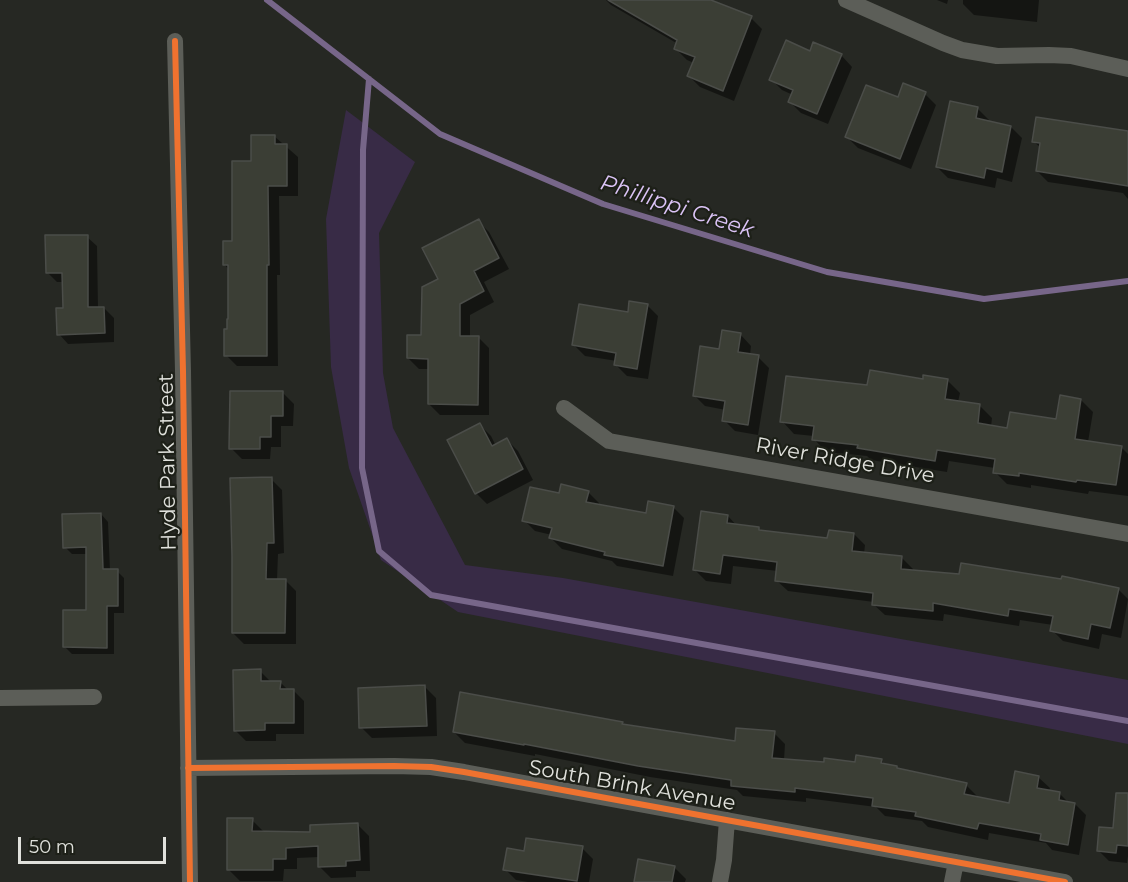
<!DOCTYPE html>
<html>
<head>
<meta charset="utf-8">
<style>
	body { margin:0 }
	#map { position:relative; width:1128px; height:882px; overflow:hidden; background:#262823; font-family:Montserrat,sans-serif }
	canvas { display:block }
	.scale { position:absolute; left:18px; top:837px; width:148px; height:27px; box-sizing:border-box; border:3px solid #e0e1dc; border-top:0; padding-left:8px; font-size:18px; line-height:21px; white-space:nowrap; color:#e0e1dc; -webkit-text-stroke:4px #1d2018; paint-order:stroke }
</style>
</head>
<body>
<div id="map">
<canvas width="1128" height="882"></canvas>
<div class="scale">50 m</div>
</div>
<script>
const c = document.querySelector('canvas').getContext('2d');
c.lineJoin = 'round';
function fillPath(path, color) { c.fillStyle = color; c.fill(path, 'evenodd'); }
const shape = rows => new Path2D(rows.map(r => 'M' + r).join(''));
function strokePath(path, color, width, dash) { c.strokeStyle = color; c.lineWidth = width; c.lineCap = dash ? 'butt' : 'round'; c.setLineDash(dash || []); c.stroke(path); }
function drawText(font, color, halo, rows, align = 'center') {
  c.font = font + ' Montserrat,sans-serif'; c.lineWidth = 4.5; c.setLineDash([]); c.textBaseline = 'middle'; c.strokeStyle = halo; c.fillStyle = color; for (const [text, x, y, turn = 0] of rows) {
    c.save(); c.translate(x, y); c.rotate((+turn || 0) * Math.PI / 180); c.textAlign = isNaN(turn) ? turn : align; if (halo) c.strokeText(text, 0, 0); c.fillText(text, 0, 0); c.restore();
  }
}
fillPath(shape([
	[346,110,415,162,379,233,383,373,393,428,465,565,563,578,1128,680,1128,744,458,612,381,560,349,468,331,367,326,219]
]), '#382b46');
fillPath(shape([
	[606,0,707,0,751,18,762,29,734,101,700,87,689,76,694,63,687,60,676,49,678,44,611,5],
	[937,0,948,0,947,4],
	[963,0,1039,0,1037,22,974,15,963,4],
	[811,53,841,55,852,67,828,124,801,113,790,102,793,95,782,90,771,79],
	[925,94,936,105,911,169,858,148,847,137,899,99],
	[978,109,989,120,988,122,1011,127,1022,138,1012,182,997,178,995,188,948,178,937,167],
	[1128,133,1128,199,1123,193,1048,182,1037,171,1041,148,1034,142],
	[274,136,298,157,298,196,279,196,280,275,277,275,278,366,237,366,226,355,229,331,229,270,224,264,233,243,252,162],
	[478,221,489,232,509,269,484,282,494,302,470,315,470,337,478,337,489,348,489,415,440,415,429,404,430,369,419,369,408,358,423,337,440,279],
	[87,237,97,246,98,308,104,308,114,318,114,342,68,344,59,334,64,309,64,282,57,282,47,272],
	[647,305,658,316,648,379,627,376,616,365,617,361,585,356,574,345,629,313],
	[740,334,751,346,750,355,758,357,769,368,758,435,735,431,724,420,726,410,705,406,694,395,720,350],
	[924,381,948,381,960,393,958,402,980,406,992,418,991,427,1009,429,1057,420,1081,400,1093,412,1088,442,1121,447,1128,454,1128,496,1089,491,1088,494,1031,485,1031,488,1007,484,995,472,995,468,949,461,947,472,871,460,867,456,826,452,814,439,814,436,794,434,782,421,869,387],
	[282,392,294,404,293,426,281,426,281,447,271,447,270,459,242,459,231,448],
	[480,425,491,436,496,446,507,440,518,451,533,480,487,504,476,493],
	[271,479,282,490,284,553,278,554,277,580,285,580,296,591,296,644,244,644,233,633],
	[588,492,599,503,599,506,647,514,673,507,684,518,673,576,617,566,612,561,562,549,551,538,552,535,535,531,524,520,560,495],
	[101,514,108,522,110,571,117,571,124,578,124,613,114,613,114,654,72,654,65,647,87,612,87,554,72,554,65,547],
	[728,516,737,526,758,529,761,531,829,540,854,534,865,545,864,554,902,558,913,569,913,571,1118,589,1128,599,1121,638,1102,634,1099,649,1063,641,1052,630,1053,625,1020,620,1019,626,944,614,943,621,885,615,873,604,874,602,788,591,776,580,778,571,733,566,731,584,706,581,695,570],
	[260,671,271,682,280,682,288,690,293,690,304,701,304,734,276,734,276,741,246,741,235,730],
	[425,687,436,698,437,736,372,738,361,727],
	[622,723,626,727,736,743,774,733,785,744,784,760,856,764,881,760,886,766,898,770,966,785,977,796,976,798,1010,805,1038,777,1050,788,1049,791,1059,793,1069,803,1075,804,1086,815,1079,855,1052,850,1046,843,989,833,988,840,928,827,922,821,885,816,876,807,806,798,806,802,743,796,737,790,650,777,535,754,535,756,465,743,454,732],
	[1128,814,1128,856,1127,863,1109,861,1098,850],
	[252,820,263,831,263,833,312,833,358,825,369,836,370,871,356,871,356,877,331,878,320,867,319,857,297,858,297,869,284,869,283,881,240,881,229,870],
	[582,848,593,859,589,882,528,882,516,880,505,869,526,852],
	[675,868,686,879,685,882,635,882]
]), '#0007');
strokePath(shape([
	[267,0,440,134,603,204,827,272,984,299,1128,281],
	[369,79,363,150,362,468,379,551,431,595,1128,721]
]), '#776689', 6);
const building = shape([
	[608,0,711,0,752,16,723,91,687,76,695,57,674,49,677,40,608,0],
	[786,40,810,51,813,42,842,54,817,114,788,102,793,90,769,80,786,40],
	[903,83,926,92,900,159,845,137,866,85,898,97,903,83],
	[950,101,978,107,976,118,1011,126,1002,172,986,168,984,178,936,167,950,101],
	[1036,117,1128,131,1128,186,1036,171,1040,143,1032,142,1036,117],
	[251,135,275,135,275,144,287,144,287,186,268,186,269,265,267,265,267,356,224,356,224,329,227,329,227,319,228,319,228,265,223,265,223,241,232,241,232,161,251,161,251,135],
	[479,219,499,258,474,271,484,291,460,304,460,336,479,336,478,405,428,404,428,359,407,358,407,335,421,335,422,287,438,279,422,248,479,219],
	[45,235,88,235,88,307,104,307,105,333,57,335,56,308,63,308,62,273,46,273,45,235],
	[629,301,648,304,637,369,614,365,616,353,572,345,579,304,628,312,629,301],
	[722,330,741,333,738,352,759,355,748,425,722,421,725,401,693,396,700,346,719,349,722,330],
	[870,370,923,379,923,375,948,379,945,399,980,404,978,423,1007,428,1010,412,1056,419,1060,395,1081,399,1075,439,1122,446,1116,485,1077,480,1076,482,1019,473,1019,476,993,473,995,459,937,450,935,461,857,448,858,445,812,440,814,426,780,422,786,376,867,385,870,370],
	[230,391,283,391,283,416,271,416,271,437,260,437,260,449,229,449,230,391],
	[480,423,492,446,507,438,523,469,475,494,447,440,480,423],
	[272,477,274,543,267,543,266,579,286,579,285,633,232,633,232,557,230,478,272,477],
	[561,484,589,491,586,502,646,513,648,501,674,506,663,566,604,555,605,552,549,538,552,528,522,521,530,487,559,493,561,484],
	[701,511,728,515,727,523,759,527,759,530,827,538,829,530,854,533,852,551,902,556,901,569,959,574,961,563,1061,579,1062,576,1119,588,1110,628,1091,624,1088,639,1050,631,1053,616,1009,609,1008,616,933,603,933,611,872,605,873,593,775,581,777,562,723,555,720,574,693,570,701,511],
	[101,513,103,569,118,569,118,606,107,606,107,648,63,647,63,610,86,610,86,547,63,548,62,514,101,513],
	[261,669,261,681,281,681,280,689,294,689,294,723,265,723,265,730,234,731,233,670,261,669],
	[425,685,427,726,359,728,358,688,425,685],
	[460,692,623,722,622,724,735,741,736,728,775,731,772,758,824,762,824,758,855,762,856,755,882,759,881,763,897,766,897,768,967,783,964,794,1009,803,1015,771,1039,776,1037,788,1060,792,1059,800,1075,803,1068,845,1040,840,1041,834,979,823,977,829,915,816,916,812,872,806,873,798,795,788,795,792,731,786,731,780,638,766,524,744,524,745,453,732,460,692],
	[1116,793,1128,793,1128,846,1117,845,1116,853,1097,851,1099,827,1113,828,1116,793],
	[227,818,253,818,252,831,310,832,310,825,358,823,360,860,346,861,346,866,318,867,318,846,286,848,286,859,273,859,273,870,227,870,227,818],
	[526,838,583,846,577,881,503,870,507,848,524,851,526,838],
	[638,859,675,866,672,882,634,882,638,859]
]);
fillPath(building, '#3b3e35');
strokePath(building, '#4b4d49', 1.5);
strokePath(shape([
	[846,0,943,43,962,50,997,56,1049,55,1071,56,1128,69],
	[175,41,183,371,190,882],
	[564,408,609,441,1128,534],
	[0,698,94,697],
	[188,768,394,766,431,767,464,772,1065,882],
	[720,882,724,860,727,820],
	[952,882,956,862]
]), '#5c5e58', 16);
strokePath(shape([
	[175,41,183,371,190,882],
	[188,768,394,766,431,767,464,772,1065,882]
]), '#ef722f', 6);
drawText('21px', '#e0e1dc', '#1d2018', [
	["River Ridge Drive",845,461,10],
	["Hyde Park Street",168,462,-91],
	["South Brink Avenue",632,786,10]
]);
drawText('italic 22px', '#dbc3f6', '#1d2018', [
	["Phillippi Creek",677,207,18]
]);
</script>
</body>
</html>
